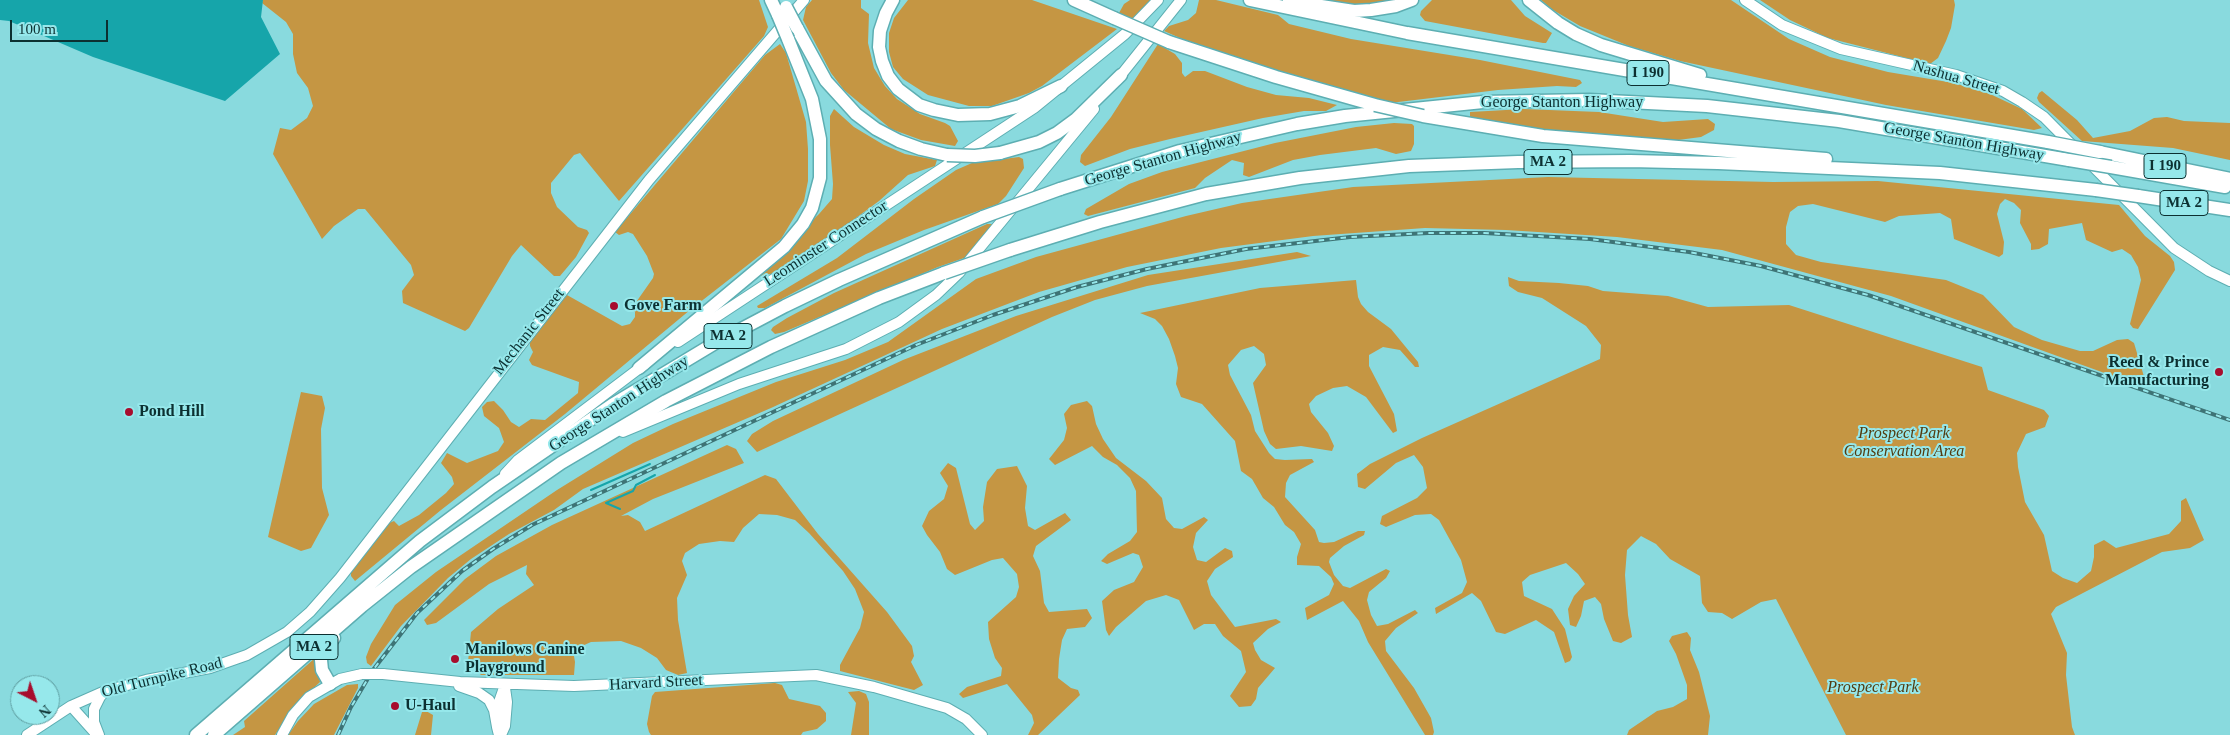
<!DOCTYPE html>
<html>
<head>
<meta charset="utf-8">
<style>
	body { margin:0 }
	#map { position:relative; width:2230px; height:735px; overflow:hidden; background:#89dade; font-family:"Times New Roman",serif }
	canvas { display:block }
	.north { position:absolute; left:10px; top:675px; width:50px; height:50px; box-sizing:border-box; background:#96e8eb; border:1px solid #5f9ea1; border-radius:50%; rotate:139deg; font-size:14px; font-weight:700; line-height:20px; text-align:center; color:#0c3031 }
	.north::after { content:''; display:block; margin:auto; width:18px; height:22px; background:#a70d2d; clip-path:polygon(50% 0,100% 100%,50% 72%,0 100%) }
	.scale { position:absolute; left:10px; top:20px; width:98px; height:22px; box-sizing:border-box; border:2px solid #0c3031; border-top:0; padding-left:6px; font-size:15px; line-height:18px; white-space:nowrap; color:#0c3031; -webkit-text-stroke:4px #96e8eb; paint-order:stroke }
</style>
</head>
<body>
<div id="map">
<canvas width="2230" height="735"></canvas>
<div class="north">N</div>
<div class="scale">100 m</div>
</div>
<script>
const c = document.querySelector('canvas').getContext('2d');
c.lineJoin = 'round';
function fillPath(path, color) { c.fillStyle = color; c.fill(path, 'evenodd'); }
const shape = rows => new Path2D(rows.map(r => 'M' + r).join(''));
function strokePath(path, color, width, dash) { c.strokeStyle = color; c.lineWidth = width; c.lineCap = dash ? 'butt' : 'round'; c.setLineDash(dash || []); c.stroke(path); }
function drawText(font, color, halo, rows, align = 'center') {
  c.font = font + ' "Times New Roman",serif'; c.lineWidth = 4; c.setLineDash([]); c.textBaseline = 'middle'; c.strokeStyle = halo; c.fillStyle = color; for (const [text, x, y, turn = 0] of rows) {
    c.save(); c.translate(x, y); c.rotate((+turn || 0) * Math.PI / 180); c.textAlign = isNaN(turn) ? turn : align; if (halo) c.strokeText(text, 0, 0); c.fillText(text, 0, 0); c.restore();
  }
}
fillPath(shape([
	[263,0,759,0,768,27,764,36,619,201,580,153,574,155,551,183,551,193,557,207,578,227,587,230,589,233,576,257,560,276,554,276,521,245,512,256,469,328,465,331,403,303,402,291,414,275,411,265,365,209,358,209,334,226,322,239,273,154,280,128,291,130,307,118,313,106,308,88,297,73,293,54,293,34,286,22,262,3],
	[812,0,861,0,861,8,869,14,868,43,874,68,885,86,897,99,920,114,945,123,950,126,958,141,955,146,921,140,891,129,844,90,831,73,803,20,806,7],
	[908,0,1032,0,1117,29,1042,86,1029,93,992,106,969,106,928,95,903,79,893,67,889,52,889,33,894,18],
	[1130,0,1152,0,1132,19,1119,13,1124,4],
	[1199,0,1216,0,1278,15,1289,24,1351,39,1480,60,1580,80,1582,83,1576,87,1557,86,1498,90,1390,103,1333,90,1205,49,1164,31,1169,26,1188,20,1196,13],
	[1299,0,1391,0,1369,6],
	[1432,0,1511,0,1525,16,1552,33,1546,43,1543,43,1425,21,1420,15,1421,11],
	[1541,0,1731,0,1789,39,1830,57,1888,72,1954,83,1990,94,2022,109,2042,128,2034,130,1886,105,1680,61,1629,46,1580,26,1553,10],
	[1760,0,1954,0,1955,5,1951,28,1946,41,1938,58,1930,64,1828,38,1790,20],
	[780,44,786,53,806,122,808,149,808,181,804,201,781,239,690,310,565,414,441,510,355,581,351,576,351,572,387,524,394,521,399,526,419,515,446,493,454,484,452,477,441,463,447,453,467,463,498,451,504,442,499,428,484,416,482,407,487,402,494,401,503,410,511,422,519,427,531,419,545,420,578,393,579,382,532,365,529,360,533,352,530,346,530,341,567,295,622,326,630,324,635,317,635,312,632,308,653,278,654,274,647,256,633,234,628,232,619,235,615,232,765,55],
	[1158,44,1175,54,1182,63,1182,73,1185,77,1193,71,1205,71,1247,87,1276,95,1309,98,1337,105,1326,111,1304,111,1263,118,1170,139,1130,149,1085,166,1080,162,1081,155,1111,117],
	[2042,91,2077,120,2093,138,2130,131,2154,118,2167,117,2184,121,2230,123,2230,160,2173,148,2082,141,2039,102,2037,98,2039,93],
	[834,109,854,127,884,145,905,154,937,160,935,166,908,175,879,201,845,226,775,273,761,276,760,272,819,214,832,199,833,184,830,145,830,116],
	[1524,109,1599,112,1663,122,1708,119,1715,124,1714,130,1701,137,1663,142,1572,136,1472,120,1470,117,1470,112],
	[1394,123,1412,124,1414,126,1414,144,1411,151,1396,154,1376,148,1320,155,1293,160,1249,177,1243,175,1244,163,1232,160,1205,178,1195,188,1088,216,1084,214,1086,209,1129,184,1162,172,1275,143,1356,127],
	[1019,157,1023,159,1024,168,1006,196,998,204,924,230,866,254,765,308,758,308,757,306,837,258,914,199,956,170,972,163],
	[1548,177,1773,182,1878,181,2119,205,2145,236,2170,256,2174,262,2175,270,2138,329,2133,328,2130,324,2141,280,2138,267,2131,255,2122,249,2112,252,2086,240,2082,223,2049,229,2048,244,2039,249,2031,250,2031,244,2020,223,2021,210,2014,203,2005,199,2000,204,1997,214,2004,242,2003,254,1999,257,1954,239,1951,219,1940,213,1899,216,1885,222,1813,204,1798,206,1790,212,1786,227,1786,244,1796,255,1821,262,1946,280,1983,295,2014,327,2042,340,2080,351,2093,351,2117,340,2128,339,2134,343,2145,380,2135,384,1891,296,1722,250,1617,237,1506,230,1425,228,1313,236,1221,248,1127,267,1039,292,942,329,771,408,583,489,554,510,509,534,471,559,448,578,401,626,371,666,367,663,366,657,371,644,395,605,436,572,557,490,633,443,673,424,776,382,845,360,888,342,976,279,1036,257,1186,216,1242,203,1353,187],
	[987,224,992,224,994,227,967,257,938,267,784,332,775,334,771,330,773,327,787,318,834,293],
	[1297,252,1311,256,1147,286,1095,300,1052,317,757,452,747,441,752,434,773,421,903,360,1016,316,1148,275],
	[1508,277,1519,281,1559,283,1588,286,1603,291,1668,296,1708,307,1789,305,1982,367,1988,390,2044,410,2049,416,2045,427,2026,434,2017,453,2018,467,2025,502,2044,535,2052,571,2063,578,2077,583,2091,571,2094,557,2094,545,2104,540,2116,548,2169,534,2181,521,2181,501,2186,498,2204,540,2190,548,2162,552,2056,607,2051,614,2067,653,2066,675,2072,727,2075,735,1846,735,1776,599,1761,602,1732,619,1722,613,1708,612,1702,603,1700,576,1670,559,1656,544,1641,536,1627,550,1625,575,1628,615,1632,637,1621,643,1613,641,1604,619,1601,604,1595,597,1584,601,1581,616,1576,627,1570,625,1568,609,1574,596,1585,584,1578,574,1566,563,1530,575,1522,582,1524,596,1552,609,1565,629,1572,657,1570,661,1565,663,1554,632,1536,620,1505,634,1496,632,1481,601,1472,593,1436,614,1435,608,1462,593,1467,582,1461,560,1439,520,1431,514,1415,515,1386,527,1380,524,1382,516,1417,498,1427,488,1423,467,1414,455,1396,463,1365,489,1358,487,1357,474,1370,464,1422,438,1600,359,1601,345,1586,326,1542,298,1518,292,1509,286],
	[1356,280,1358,297,1361,304,1368,312,1391,329,1418,362,1419,367,1415,367,1400,350,1383,347,1369,355,1369,366,1394,414,1397,431,1393,433,1366,397,1347,386,1333,388,1316,396,1309,404,1311,412,1328,433,1334,446,1332,451,1301,446,1276,449,1270,444,1264,431,1253,383,1266,365,1264,354,1254,346,1241,350,1228,365,1230,375,1251,415,1255,431,1269,453,1275,459,1285,460,1312,459,1314,462,1290,475,1286,483,1285,497,1315,530,1319,542,1324,543,1334,542,1358,531,1365,531,1364,535,1344,546,1330,558,1329,562,1334,575,1343,586,1350,588,1386,569,1390,571,1386,578,1369,592,1367,600,1371,615,1377,626,1388,624,1415,610,1418,613,1396,628,1385,641,1386,651,1414,688,1431,718,1434,732,1433,735,1425,735,1368,642,1359,621,1343,601,1307,620,1305,608,1329,595,1334,584,1331,577,1319,566,1297,565,1297,557,1301,544,1294,532,1285,525,1274,507,1263,498,1252,479,1241,471,1235,441,1202,404,1181,397,1176,384,1178,368,1175,356,1169,339,1162,326,1155,319,1140,313,1260,288],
	[301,392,322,396,325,408,321,429,322,488,329,515,311,548,301,551,268,537],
	[1087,401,1092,406,1096,424,1103,439,1116,458,1146,481,1162,498,1166,519,1174,528,1182,529,1204,517,1208,520,1196,533,1193,547,1197,560,1206,562,1225,548,1232,551,1233,557,1215,569,1207,581,1211,595,1235,627,1276,619,1281,622,1268,629,1253,643,1255,650,1261,660,1275,668,1258,688,1256,699,1251,706,1239,707,1230,696,1246,672,1241,651,1223,636,1215,624,1204,624,1194,630,1179,600,1166,595,1146,601,1116,627,1109,636,1106,630,1102,601,1114,590,1134,582,1143,567,1139,555,1133,553,1107,564,1101,561,1108,554,1130,541,1137,532,1136,491,1130,478,1117,465,1103,457,1092,446,1055,465,1049,459,1064,440,1067,428,1064,414,1071,405],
	[727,445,736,449,744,463,653,499,621,516,628,515,640,522,645,531,765,475,776,479,818,534,887,612,912,646,914,656,911,662,923,685,914,690,840,671,840,665,860,628,864,612,855,589,843,571,809,533,795,520,777,515,759,514,743,528,734,542,720,541,699,544,685,553,682,561,687,575,677,598,678,620,687,673,678,675,666,670,657,658,641,648,621,641,591,642,573,650,575,662,574,675,481,675,468,662,471,632,498,609,534,585,526,574,527,565,489,584,436,623,427,625,424,620,465,579,496,556,552,525],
	[948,463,956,468,970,524,975,530,984,521,983,507,987,482,997,469,1017,466,1027,486,1025,508,1028,526,1035,530,1065,513,1071,520,1036,546,1033,556,1040,571,1044,603,1049,612,1087,609,1092,618,1085,627,1067,629,1062,640,1059,659,1058,678,1071,688,1078,690,1080,695,1038,735,1028,735,1034,723,1032,715,1007,684,963,698,959,694,967,687,1001,676,1002,668,995,658,989,639,988,622,1016,597,1019,587,1017,574,1003,558,992,560,955,575,947,569,940,552,927,535,922,526,929,511,944,499,948,486,940,473],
	[1687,632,1691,638,1690,650,1699,672,1710,716,1708,735,1627,735,1629,730,1657,711,1673,707,1687,699,1687,685,1676,654,1669,641,1672,636],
	[315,658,317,660,320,682,293,708,275,735,233,735,245,727,244,721],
	[775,683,782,685,789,699,820,706,826,713,826,721,817,729,803,732,801,735,651,735,649,732,647,724,652,696,655,692],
	[358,684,358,688,334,735,288,735,298,721,314,704,347,685],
	[859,691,866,694,869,702,869,735,851,735,856,703,848,692],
	[426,711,433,715,431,735,415,735,422,712]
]), '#c59643');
fillPath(shape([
	[0,0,263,0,261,17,280,54,225,101,93,57,9,21,0,20]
]), '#16a5aa');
strokePath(shape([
	[591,490,650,464],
	[620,509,606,503,633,491,636,485,655,475]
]), '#16a5aa', 2);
const secondary = shape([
	[1745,0,1782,25,1841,49,1956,75,2003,91,2022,102,2044,117,2174,248,2209,271,2230,281],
	[1117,80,1181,0],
	[678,342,1034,108,1125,34,1158,0],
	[623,432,739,384,846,349,899,322,936,295,959,273,1094,109],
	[505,474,518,460,645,364],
	[383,674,460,682,574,686,816,675,874,687,947,708,966,719,982,735],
	[459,686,479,693,489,700,494,710,497,727],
	[71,706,97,735],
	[27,735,71,706,105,691,146,680,210,668,247,655,287,632,310,612,340,578,649,180,804,0],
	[99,735,94,722,94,709,100,697,105,691],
	[282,735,293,715,309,697,340,679,362,674],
	[499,735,497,727,499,702,505,685],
	[501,735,505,726,507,702,505,688]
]);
const highway = shape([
	[771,0,778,15],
	[893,0,886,13,880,31,879,47,882,61,888,76,898,89,919,105,934,110,958,115,990,114,1020,106,1061,86],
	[1074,0,1114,18],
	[1250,0,1407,33,2048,142],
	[1529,0,1558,23,1576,34,1601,45,1700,75],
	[1289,1,1354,11,1371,10,1396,6,1412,0],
	[797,28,826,81,856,114,876,129,899,141,921,149,947,155],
	[1169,42,1276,77,1375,105],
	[1423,116,1543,136,1826,159],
	[2100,152,2230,179],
	[1000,153,1039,142,1057,133,1076,119,1121,75],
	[2111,167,2225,187],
	[1060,189,1180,151,1297,124,1345,116,1483,102,1589,100,1707,106,1839,121,2069,160],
	[2138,196,2230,210],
	[1010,250,1100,222,1206,194,1300,178,1409,166,1518,162,1630,161,1718,163,1940,173,2096,190],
	[639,368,784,247,803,224,812,208,820,178,820,139,812,99,788,39],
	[330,684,322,670,321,660,324,649,334,638],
	[196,735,420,541,492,487,612,405,715,343,785,306,839,280,983,217],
	[214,735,362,606,411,567,561,463,666,401,771,347,879,298,944,273]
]);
strokePath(secondary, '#5daeb2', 12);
strokePath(highway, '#5daeb2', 15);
strokePath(secondary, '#fff', 10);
strokePath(highway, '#fff', 12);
const rail = shape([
	[338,735,351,707,373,670,417,613,462,571,493,549,532,525,916,345,993,315,1077,287,1147,269,1246,249,1350,237,1428,233,1484,233,1590,239,1689,252,1761,266,1868,295,2230,420]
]);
strokePath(rail, '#3e7476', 4);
strokePath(rail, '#96e8eb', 2, [5.5]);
const secondaryBridge = shape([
	[362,674,383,674]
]);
const highwayBridge = shape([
	[786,7,797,28],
	[778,15,788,39],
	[1114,18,1169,42],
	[1375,105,1423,116],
	[2048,142,2100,152],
	[947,155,975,156,1000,153],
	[2069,160,2111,167],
	[2096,190,2138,196],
	[983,217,1060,189],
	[944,273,1010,250]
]);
strokePath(secondaryBridge, '#5daeb2', 12, []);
strokePath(highwayBridge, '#5daeb2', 15, []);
strokePath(secondaryBridge, '#fff', 10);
strokePath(highwayBridge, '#fff', 12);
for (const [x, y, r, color] of [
	[614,306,5,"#a70d2d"],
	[2219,372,5,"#a70d2d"],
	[129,412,5,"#a70d2d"],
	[455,659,5,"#a70d2d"],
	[395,706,5,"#a70d2d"]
]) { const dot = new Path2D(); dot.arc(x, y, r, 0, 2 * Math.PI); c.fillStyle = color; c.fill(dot); strokePath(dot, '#96e8eb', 2); }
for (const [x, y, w] of [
	[1648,73,42],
	[1548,162,48],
	[2165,166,42],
	[2184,203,48],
	[728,336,48],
	[314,647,48]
]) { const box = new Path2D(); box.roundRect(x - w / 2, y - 12.5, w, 25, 4); c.fillStyle = '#96e8eb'; c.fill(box); strokePath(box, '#0c3031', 1); }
drawText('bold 15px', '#0c3031', null, [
	["I 190",1648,73],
	["MA 2",1548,162],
	["I 190",2165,166],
	["MA 2",2184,203],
	["MA 2",728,336],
	["MA 2",314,647]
]);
drawText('16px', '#0c3031', '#96e8eb', [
	["Nashua Street",1956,78,16],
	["George Stanton Highway",1562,103],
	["George Stanton Highway",1964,142,10],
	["George Stanton Highway",1163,159,-16],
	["Leominster Connector",826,244,-33],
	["Mechanic Street",529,332,-52],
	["George Stanton Highway",619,404,-33],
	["Old Turnpike Road",162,678,-14],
	["Harvard Street",656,683,-3]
]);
drawText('bold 16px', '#0c3031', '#96e8eb', [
	["Gove Farm",624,306],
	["Reed & Prince",2209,363,"right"],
	["Manufacturing",2209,381,"right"],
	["Pond Hill",139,412],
	["Manilows Canine",465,650],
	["Playground",465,668],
	["U-Haul",405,706]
], 'left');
drawText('italic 16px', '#533c11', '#96e8eb', [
	["Prospect Park",1904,434],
	["Conservation Area",1904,452],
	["Prospect Park",1873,688]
]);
</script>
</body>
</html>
